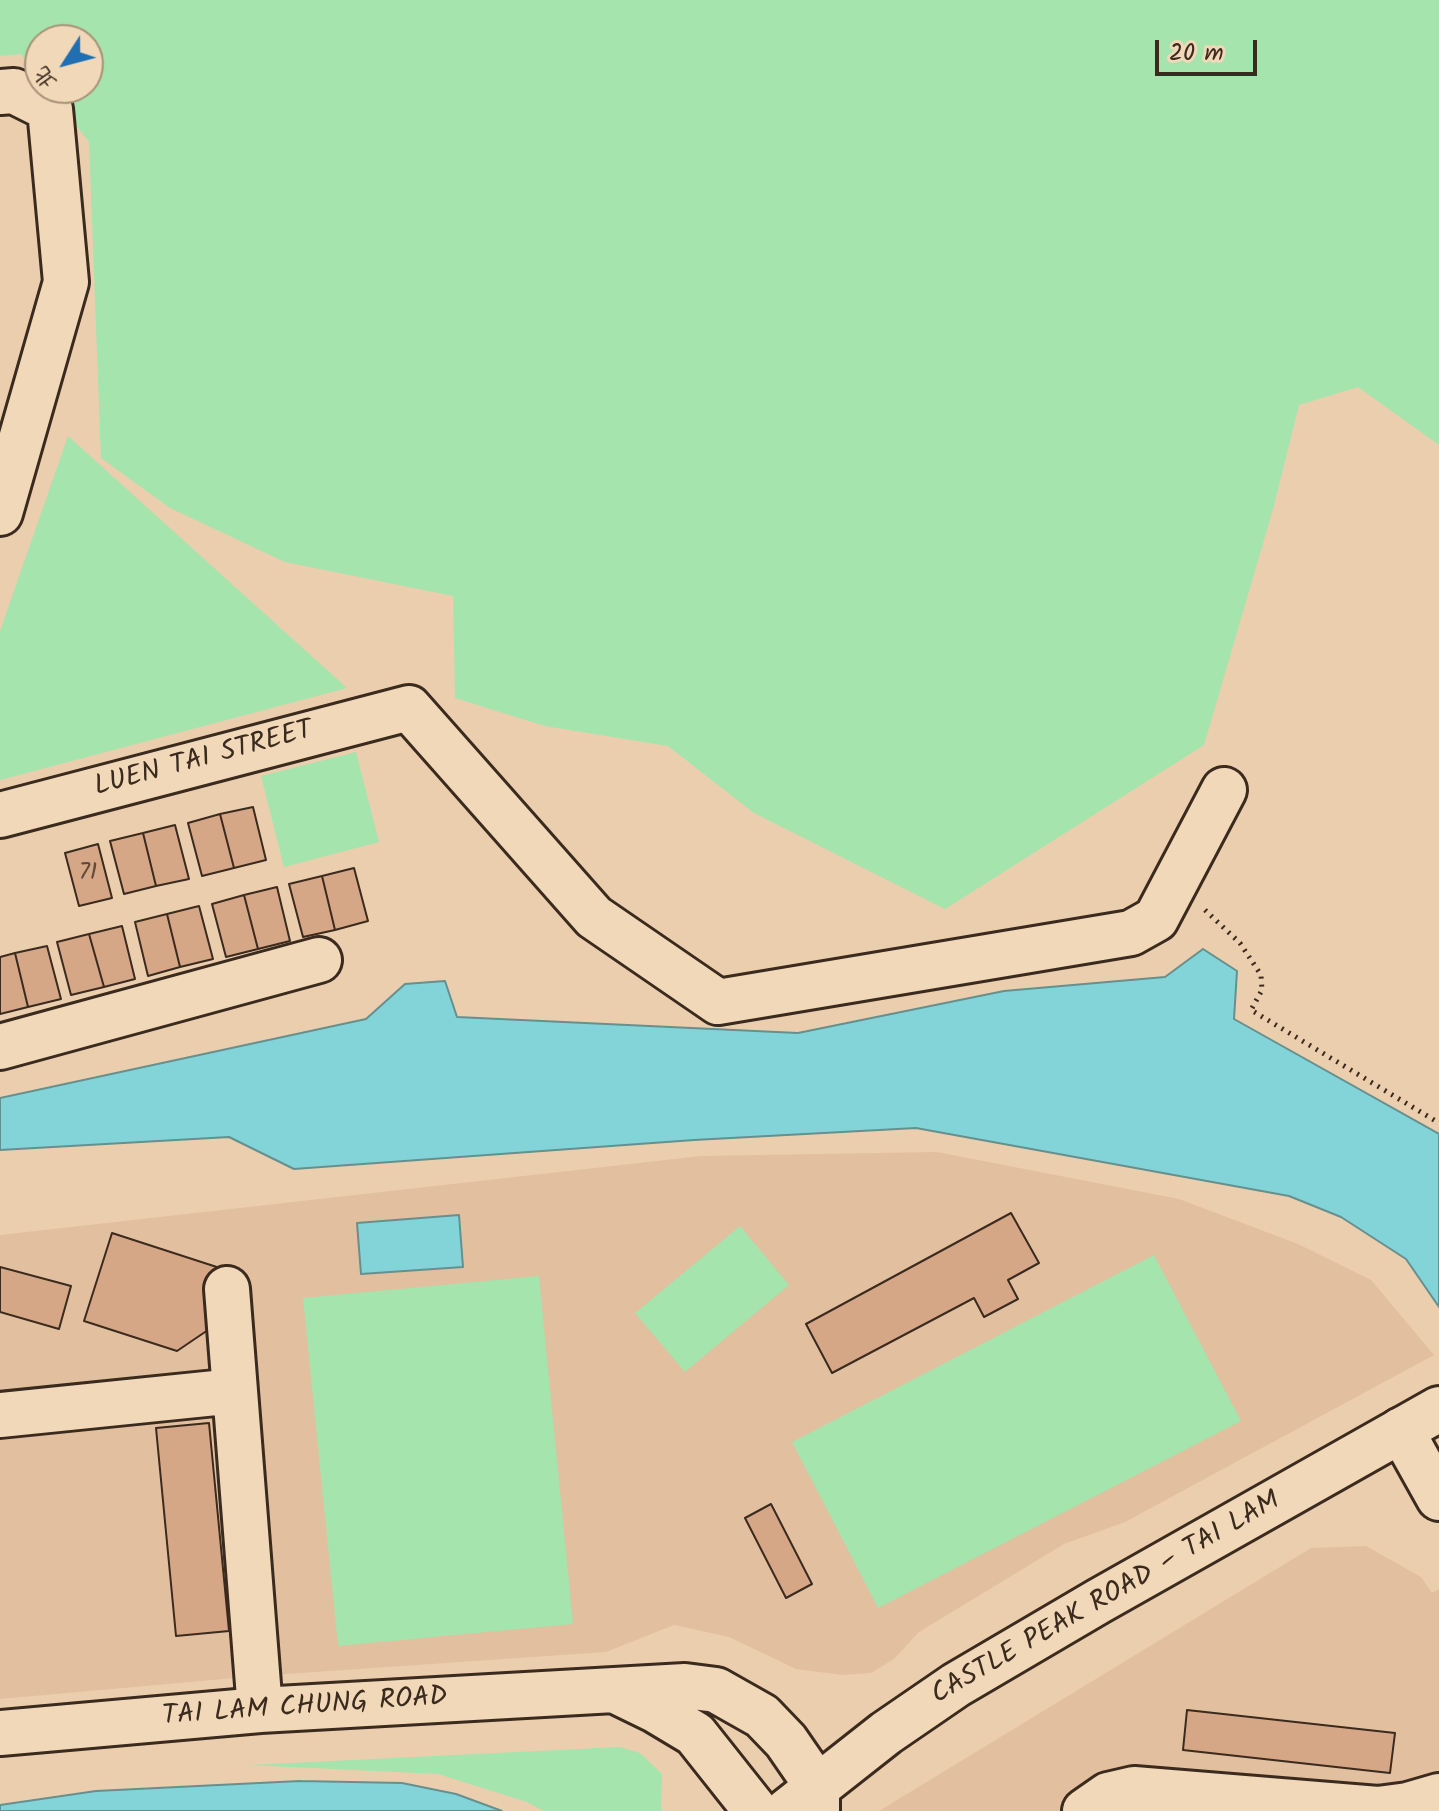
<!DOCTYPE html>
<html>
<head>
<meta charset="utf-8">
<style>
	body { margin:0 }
	#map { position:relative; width:1439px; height:1811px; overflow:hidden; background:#ebceae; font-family:Kalam,"LXGW WenKai TC",sans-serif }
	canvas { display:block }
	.north { position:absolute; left:24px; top:24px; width:80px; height:80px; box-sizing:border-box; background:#f0d8b8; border:2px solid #a8927a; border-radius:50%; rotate:234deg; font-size:22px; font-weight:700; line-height:32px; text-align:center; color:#3b2a1e }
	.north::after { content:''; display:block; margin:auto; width:28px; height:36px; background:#1f6fb2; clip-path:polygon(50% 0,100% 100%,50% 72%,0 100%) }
	.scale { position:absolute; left:1155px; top:40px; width:102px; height:36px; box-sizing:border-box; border:4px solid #3b2a1e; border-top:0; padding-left:10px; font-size:24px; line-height:28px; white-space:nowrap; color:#3b2a1e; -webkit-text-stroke:6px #f0d8b8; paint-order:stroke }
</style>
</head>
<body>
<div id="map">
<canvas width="1439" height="1811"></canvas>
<div class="north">北</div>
<div class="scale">20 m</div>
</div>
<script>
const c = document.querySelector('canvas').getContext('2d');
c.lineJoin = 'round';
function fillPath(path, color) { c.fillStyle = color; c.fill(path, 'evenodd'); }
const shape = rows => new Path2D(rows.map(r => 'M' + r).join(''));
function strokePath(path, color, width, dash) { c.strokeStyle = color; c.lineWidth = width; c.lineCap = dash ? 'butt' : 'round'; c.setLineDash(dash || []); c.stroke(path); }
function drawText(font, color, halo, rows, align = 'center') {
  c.font = font + ' Kalam,sans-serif'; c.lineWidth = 6; c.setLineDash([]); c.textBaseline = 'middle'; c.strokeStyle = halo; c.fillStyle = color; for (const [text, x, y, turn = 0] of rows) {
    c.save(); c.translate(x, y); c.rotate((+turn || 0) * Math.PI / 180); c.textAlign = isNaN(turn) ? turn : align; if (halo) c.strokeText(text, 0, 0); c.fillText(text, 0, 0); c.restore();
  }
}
fillPath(shape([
	[937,1152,1179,1199,1298,1244,1371,1280,1434,1355,1125,1522,1064,1544,919,1632,894,1659,871,1673,842,1675,796,1669,729,1637,674,1625,606,1652,257,1676,0,1699,0,1235,701,1156],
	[1366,1546,1421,1577,1432,1593,1439,1589,1439,1811,879,1811,1311,1548]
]), '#e1bf9f');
fillPath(shape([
	[0,0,1439,0,1439,445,1358,387,1299,405,1273,509,1204,745,945,909,754,813,668,746,545,726,455,698,453,596,285,562,170,508,101,458,89,142,47,88,88,88,88,40,40,40,40,79,21,54,0,56],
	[68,436,347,688,0,780,0,631],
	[356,752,379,842,284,867,261,776],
	[740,1226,789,1285,685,1372,635,1313],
	[1154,1255,1241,1421,878,1608,792,1442],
	[539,1276,573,1624,338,1646,303,1298],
	[620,1747,640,1753,662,1774,661,1811,544,1811,527,1802,438,1774,249,1765]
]), '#a5e4ac');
const water = shape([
	[1203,949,1237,971,1234,1019,1439,1134,1439,1307,1406,1259,1341,1217,1289,1196,916,1128,694,1140,294,1169,229,1137,0,1150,0,1098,366,1019,405,984,445,981,457,1017,798,1033,1004,991,1165,977,1203,949],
	[459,1215,463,1267,361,1274,357,1223,459,1215],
	[300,1781,402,1783,456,1794,502,1811,0,1811,0,1805,96,1791,300,1781]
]);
fillPath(water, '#83d4d9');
strokePath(water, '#66908e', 2);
const building = shape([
	[253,807,266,860,234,868,220,814,253,807],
	[220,814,234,868,202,876,188,823,220,814],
	[175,825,189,879,156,886,143,833,175,825],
	[143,833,156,886,124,894,110,841,143,833],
	[98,844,112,898,79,906,65,853,98,844],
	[354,868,368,921,335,930,322,876,354,868],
	[322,876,335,930,303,937,289,884,322,876],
	[277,887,290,941,258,949,244,895,277,887],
	[244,895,258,949,226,957,212,904,244,895],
	[199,906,213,959,180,967,167,914,199,906],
	[167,914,180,967,148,976,135,922,167,914],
	[122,926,135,979,104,987,89,934,122,926],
	[89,934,104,987,71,995,57,942,89,934],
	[47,946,61,999,28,1007,15,953,47,946],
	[15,953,28,1007,0,1014,0,957,15,953],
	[1011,1213,1039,1263,1008,1280,1018,1299,984,1317,974,1298,832,1373,806,1324,1011,1213],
	[112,1233,226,1270,208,1330,177,1351,84,1321,112,1233],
	[0,1267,71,1286,59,1329,0,1312,0,1267],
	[209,1423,229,1631,176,1636,156,1428,209,1423],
	[771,1504,812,1584,786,1598,745,1518,771,1504],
	[1187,1710,1395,1733,1390,1773,1183,1750,1187,1710]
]);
fillPath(building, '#d5a787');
strokePath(building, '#3b2a1e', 2);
const minor = shape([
	[0,92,14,91,50,109,66,282,0,513],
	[0,815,409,708,594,917,718,1002,1131,933,1156,919,1224,790],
	[0,1047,319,960],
	[227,1289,260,1710],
	[0,1415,235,1391],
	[1401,1430,1439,1498],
	[616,1691,655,1710,695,1734,756,1811],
	[0,1733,260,1710,685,1686,716,1690,762,1716,786,1741,817,1786,817,1811],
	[1085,1811,1108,1795,1134,1789,1378,1809,1408,1805,1439,1796]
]);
const major = shape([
	[787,1811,886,1733,956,1685,1099,1601,1439,1409]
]);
strokePath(minor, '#3b2a1e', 50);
strokePath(major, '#3b2a1e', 50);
strokePath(shape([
	[1205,910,1240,943,1261,975,1262,990,1251,1010,1439,1123]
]), '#3b2a1e', 5, [2, 6]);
strokePath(minor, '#f0d8b8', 44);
strokePath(major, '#f0d8b8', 44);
drawText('24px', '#624938', null, [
	["71",88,875]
]);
drawText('28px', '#3b2a1e', '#f0d8b8', [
	["LUEN TAI STREET",204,761,-15],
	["CASTLE PEAK ROAD – TAI LAM",1107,1600,-30],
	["TAI LAM CHUNG ROAD",305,1709,-4]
]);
</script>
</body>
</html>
